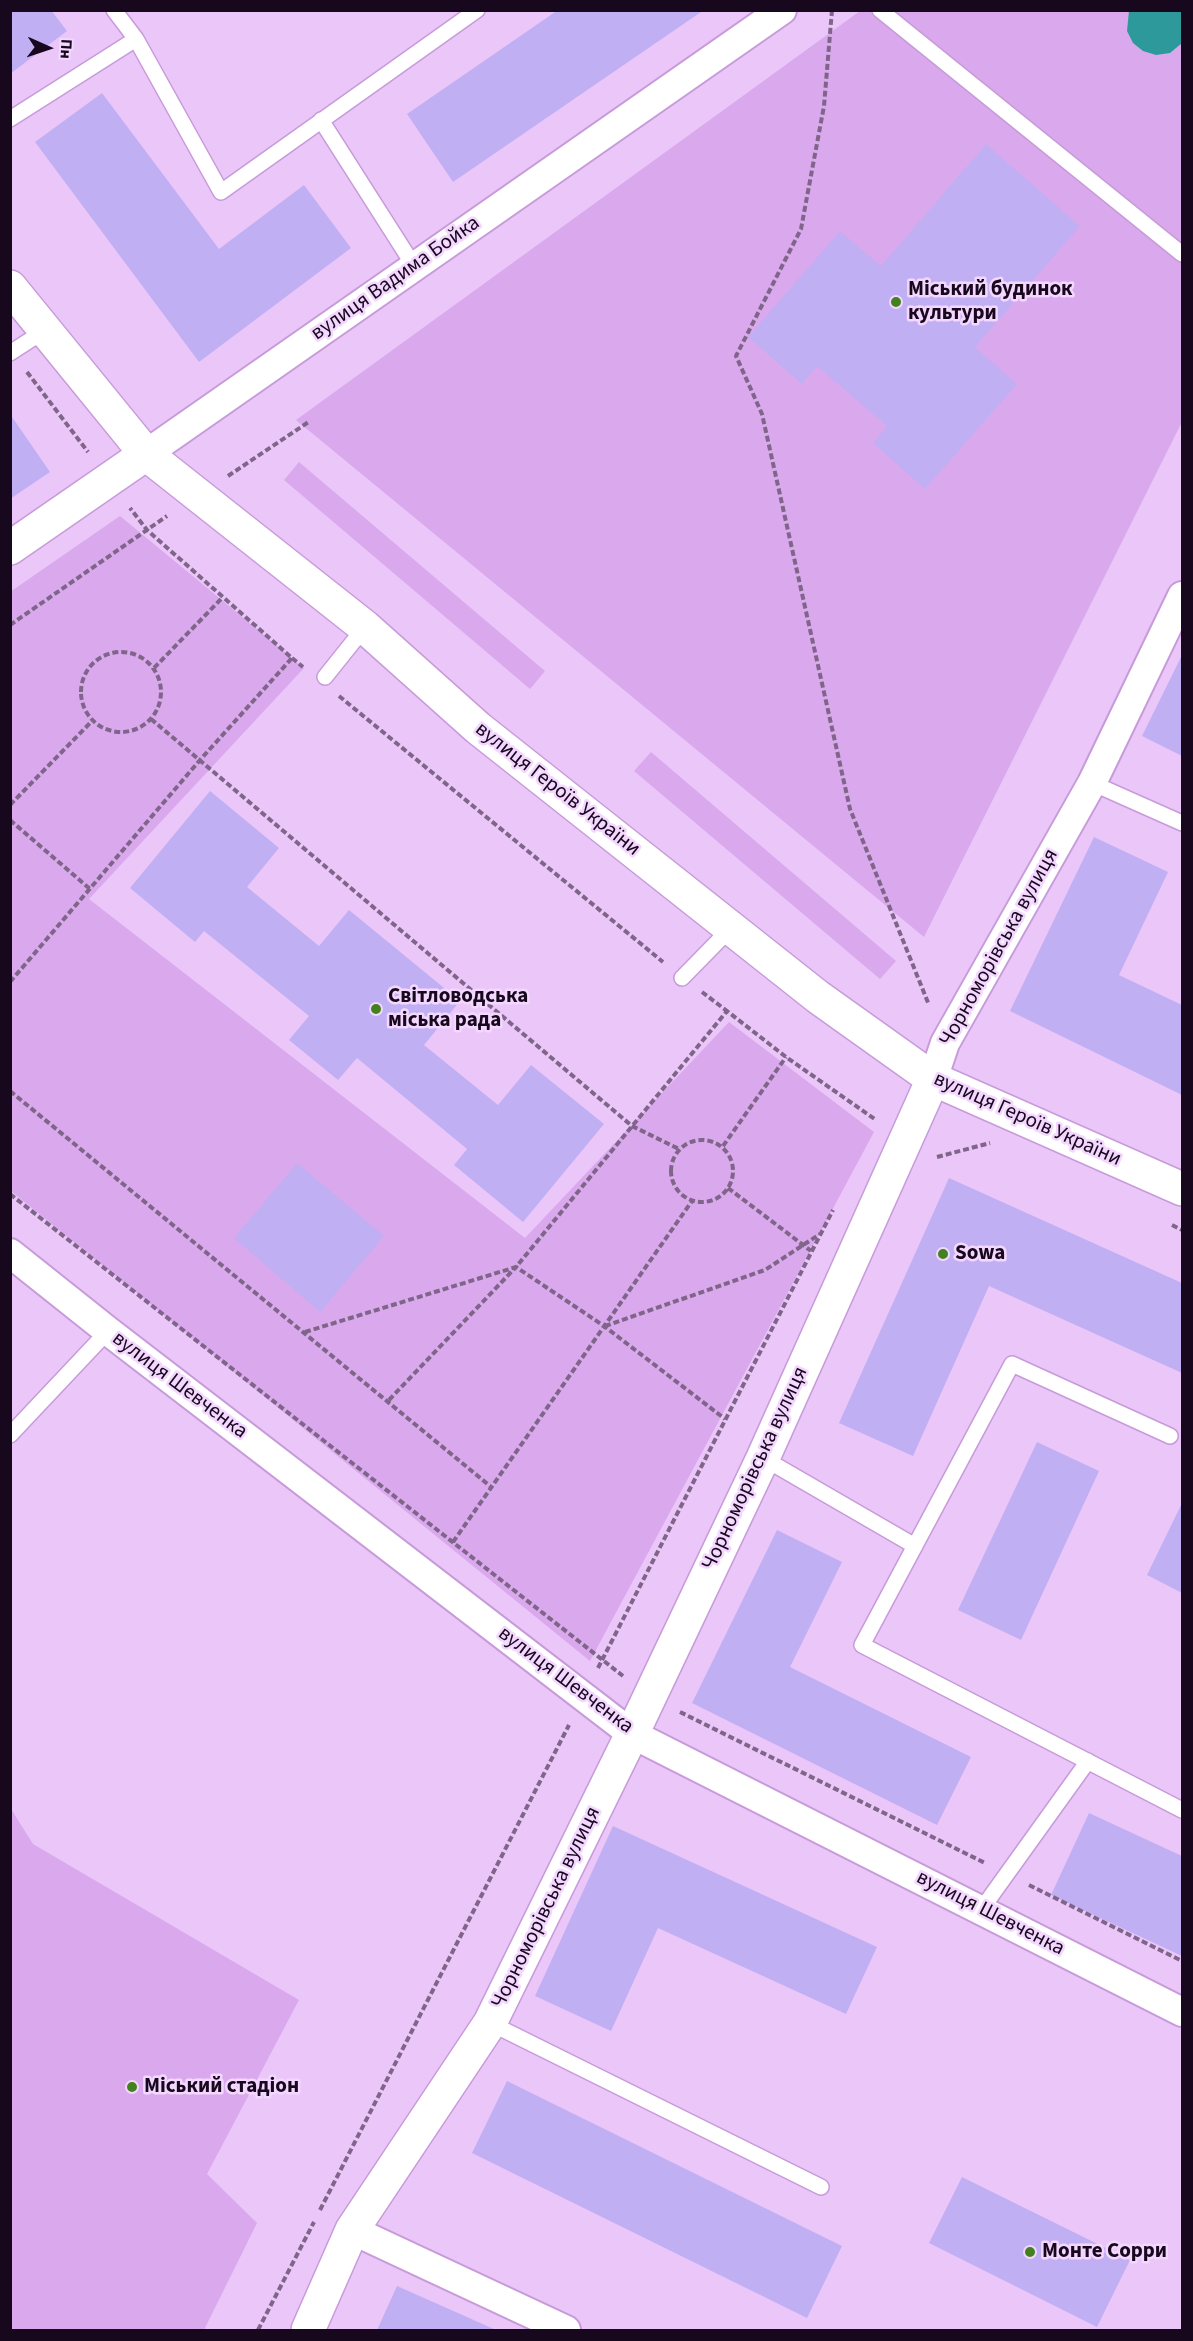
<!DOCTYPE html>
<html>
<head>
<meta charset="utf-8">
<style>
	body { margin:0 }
	#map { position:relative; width:1193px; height:2341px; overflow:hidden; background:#ebc6f9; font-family:"Source Sans 3",sans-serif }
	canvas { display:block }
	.frame { position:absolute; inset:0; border:12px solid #18081e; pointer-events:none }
	.north { position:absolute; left:18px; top:18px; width:60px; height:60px; -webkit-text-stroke:4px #f3d7fe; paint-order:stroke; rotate:93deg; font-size:16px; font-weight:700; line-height:24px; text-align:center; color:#18081e }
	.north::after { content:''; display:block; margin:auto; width:21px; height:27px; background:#18081e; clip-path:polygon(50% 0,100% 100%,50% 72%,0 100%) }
</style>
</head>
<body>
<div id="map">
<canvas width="1193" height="2341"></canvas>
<div class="frame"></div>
<div class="north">Пн</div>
</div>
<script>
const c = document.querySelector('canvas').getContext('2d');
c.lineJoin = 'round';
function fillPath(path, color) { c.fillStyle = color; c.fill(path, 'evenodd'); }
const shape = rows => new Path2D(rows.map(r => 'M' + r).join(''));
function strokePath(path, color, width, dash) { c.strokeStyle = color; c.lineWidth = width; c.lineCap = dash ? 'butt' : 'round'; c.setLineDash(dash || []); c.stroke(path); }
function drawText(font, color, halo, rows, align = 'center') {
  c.font = font + ' "Source Sans 3",sans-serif'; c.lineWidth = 5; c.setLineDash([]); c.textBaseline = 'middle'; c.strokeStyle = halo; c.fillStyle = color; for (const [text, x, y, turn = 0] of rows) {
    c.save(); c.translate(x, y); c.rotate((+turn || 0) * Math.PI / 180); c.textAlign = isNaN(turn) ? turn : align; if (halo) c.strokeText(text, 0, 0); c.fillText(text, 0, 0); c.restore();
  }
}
fillPath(shape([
	[860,11,1182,11,1182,422,924,937,296,420],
	[299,462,545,671,530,689,284,480],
	[120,516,304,668,89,899,525,1238,729,1022,874,1132,590,1661,11,1191,10,592],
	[651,752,896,961,880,979,634,771],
	[11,1809,33,1844,299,2000,207,2174,257,2223,204,2330,11,2330]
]), '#daa8ed');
fillPath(shape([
	[1129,11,1182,11,1182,43,1170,53,1156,55,1143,51,1133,43,1127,31]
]), '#2e999a');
fillPath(shape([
	[10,10,51,10,67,31,10,74],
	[558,10,704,10,453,182,407,114],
	[102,93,219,249,304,185,351,248,199,362,35,142],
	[986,144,1080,226,975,347,1017,384,925,489,873,443,887,426,817,366,802,384,748,337,840,231,881,266],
	[10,414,50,472,10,499],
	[1182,655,1182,756,1142,736],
	[210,791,279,848,247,887,319,946,349,910,460,1001,424,1045,498,1105,531,1065,604,1124,523,1222,454,1165,467,1149,357,1058,338,1080,289,1040,309,1016,204,931,195,942,130,888],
	[1094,837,1168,872,1119,975,1182,1005,1182,1095,1010,1011],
	[297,1163,384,1236,320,1312,234,1238],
	[949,1178,1182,1283,1182,1373,989,1286,913,1456,839,1423],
	[1037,1442,1099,1471,1021,1640,958,1610],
	[1182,1503,1182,1593,1147,1575],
	[777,1530,842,1562,790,1667,971,1757,937,1825,692,1703],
	[1089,1813,1182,1856,1182,1956,1051,1895],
	[613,1826,877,1947,846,2014,658,1928,611,2031,535,1996],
	[507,2081,842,2246,807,2318,472,2153],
	[962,2177,1130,2260,1097,2327,929,2243],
	[397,2286,467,2317,496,2330,377,2330]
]), '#c1aff4');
const lane = shape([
	[114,10,136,39],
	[880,10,1182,254],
	[10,119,136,39,221,192,477,10],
	[321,120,414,266],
	[10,353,44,331],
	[325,677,365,627],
	[1092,783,1182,823],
	[682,978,731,928],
	[10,1435,108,1331],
	[1170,1436,1012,1364,862,1645,1182,1810],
	[763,1458,915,1546],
	[981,1910,1088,1761],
	[490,2023,821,2187]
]);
const street = shape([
	[146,454,782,10],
	[933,1079,945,1043,1092,783,1182,596],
	[10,1253,108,1331,632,1734,1182,2012],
	[352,2230,566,2330]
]);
const secondary = shape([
	[10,287,146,454,365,627,478,728,818,997,933,1079,1182,1189],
	[10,548,146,454],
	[308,2330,352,2230,490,2023,632,1734,763,1458,933,1079]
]);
strokePath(lane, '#c79bd9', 18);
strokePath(street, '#c79bd9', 32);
strokePath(secondary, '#c79bd9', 36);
strokePath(shape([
	[832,10,824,106,801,229,736,356,762,414,850,809,929,1005],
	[27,372,88,452],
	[228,476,310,421],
	[10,625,167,516],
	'81 692a40 40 0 1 1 80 0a40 40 0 1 1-80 0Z',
	[292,658,303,667],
	[154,668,223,597],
	[339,696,663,962],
	[151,719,632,1126,679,1149],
	[10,805,93,720],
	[10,820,90,889],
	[10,982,200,760,292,658,147,530,130,508],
	[702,992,727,1011],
	[10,1091,490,1486],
	'671 1171a31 31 0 1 1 62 0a31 31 0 1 1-62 0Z',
	[723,1146,786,1057],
	[937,1157,990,1143],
	[728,1188,811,1251],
	[10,1194,623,1676],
	[1172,1225,1182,1230],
	[605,1326,765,1270,820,1234],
	[305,1332,516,1267,727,1011,786,1057,876,1120],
	[389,1400,516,1267,604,1326,725,1419],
	[453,1542,692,1201],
	[598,1668,833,1210],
	[680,1712,985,1863],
	[1029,1885,1182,1961],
	[320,2210,569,1725],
	[258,2330,314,2222]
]), '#7f6589', 4, [6, 3]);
strokePath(lane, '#fff', 15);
strokePath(street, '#fff', 28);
strokePath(secondary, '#fff', 33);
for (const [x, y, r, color] of [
	[896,302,6,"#43811e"],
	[376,1009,6,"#43811e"],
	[943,1254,6,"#43811e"],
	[132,2087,6,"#43811e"],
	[1030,2252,6,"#43811e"]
]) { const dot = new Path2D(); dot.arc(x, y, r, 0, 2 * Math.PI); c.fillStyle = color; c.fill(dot); strokePath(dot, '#f3d7fe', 2); }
drawText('21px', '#18081e', '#f3d7fe', [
	["вулиця Вадима Бойка",396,279,-35],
	["вулиця Героїв України",557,790,38],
	["Чорноморівська вулиця",1000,948,-61],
	["вулиця Героїв України",1027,1120,24],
	["вулиця Шевченка",179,1386,37],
	["Чорноморівська вулиця",756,1469,-65],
	["вулиця Шевченка",565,1681,37],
	["Чорноморівська вулиця",547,1908,-64],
	["вулиця Шевченка",990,1914,27]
]);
drawText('bold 21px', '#18081e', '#f3d7fe', [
	["Міський будинок",908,290],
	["культури",908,314],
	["Світловодська",388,997],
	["міська рада",388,1021],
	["Sowa",955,1254],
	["Міський стадіон",144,2087],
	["Монте Сорри",1042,2252]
], 'left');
</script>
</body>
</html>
